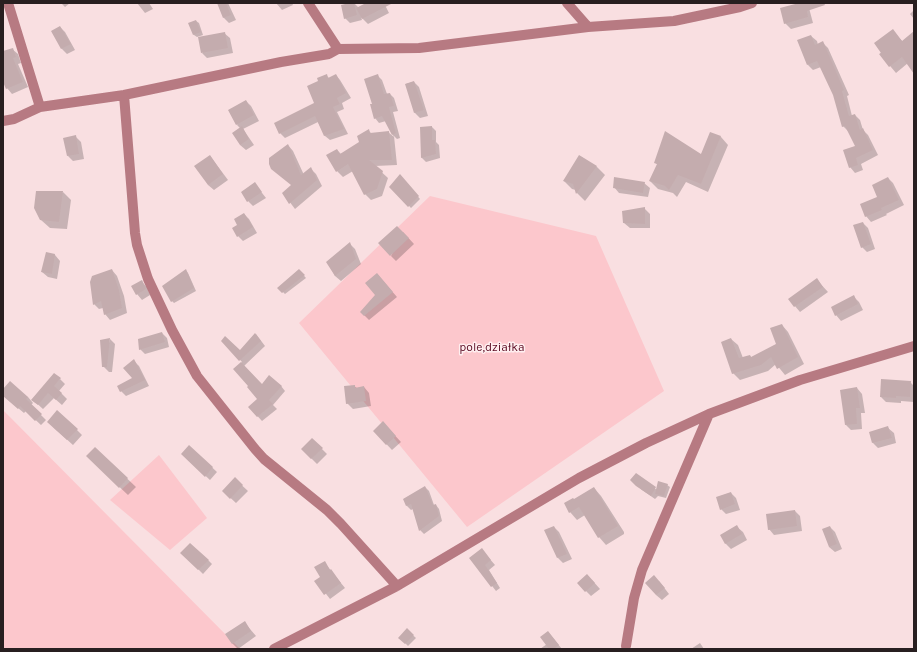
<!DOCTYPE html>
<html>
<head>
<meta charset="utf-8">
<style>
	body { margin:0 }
	#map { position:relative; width:917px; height:652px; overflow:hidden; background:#f9dfe1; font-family:Karla,sans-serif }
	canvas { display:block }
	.frame { position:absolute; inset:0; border:4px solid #281f20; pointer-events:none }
</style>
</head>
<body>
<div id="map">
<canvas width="917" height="652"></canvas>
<div class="frame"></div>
</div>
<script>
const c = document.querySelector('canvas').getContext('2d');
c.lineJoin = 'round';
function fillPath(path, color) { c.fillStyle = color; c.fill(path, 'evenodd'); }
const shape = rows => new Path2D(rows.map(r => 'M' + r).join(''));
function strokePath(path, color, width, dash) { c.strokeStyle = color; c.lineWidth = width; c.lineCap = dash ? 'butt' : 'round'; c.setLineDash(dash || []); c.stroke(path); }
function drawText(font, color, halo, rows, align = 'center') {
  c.font = font + ' Karla,sans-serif'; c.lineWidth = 3; c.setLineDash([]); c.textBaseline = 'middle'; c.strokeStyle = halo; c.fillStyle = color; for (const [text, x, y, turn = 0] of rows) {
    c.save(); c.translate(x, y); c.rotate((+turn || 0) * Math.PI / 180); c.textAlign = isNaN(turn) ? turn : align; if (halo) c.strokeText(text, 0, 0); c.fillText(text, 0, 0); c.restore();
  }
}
fillPath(shape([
	[430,196,596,236,664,391,467,527,299,323],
	[3,410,240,649,3,649],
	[159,455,207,518,170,550,110,500]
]), '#fcc7cc');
fillPath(shape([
	[61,3,70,3,65,7],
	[137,3,149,3,153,9,145,13],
	[218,3,228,3,236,20,229,23,224,18],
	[276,3,292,3,293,5,282,10],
	[354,3,359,8,368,3,384,3,389,13,368,24,361,17,362,20,350,23,345,18],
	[803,3,809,8,813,23,791,29,785,23],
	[914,10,914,19,910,14],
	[196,21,199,23,203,35,197,37,194,35,190,23],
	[60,27,65,32,75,50,67,54,62,49,52,32],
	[893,31,903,42,914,33,914,72,908,63,896,73,880,54],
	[224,33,230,38,233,53,207,58,202,53],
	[811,36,817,41,818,45,823,43,828,48,849,95,847,96,852,116,855,115,860,120,863,130,868,135,878,155,861,164,863,170,855,173,850,167,856,147,849,132,843,126,834,95,821,67,813,70,808,65],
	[12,49,18,54,21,63,18,64,28,87,12,94,7,88,3,80,3,52],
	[336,75,340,80,351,98,342,103,344,109,337,112,348,134,330,140,325,136,318,122,285,138,280,133,316,103,319,81,327,76,330,79],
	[378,76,382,80,387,94,390,94,394,98,398,111,393,112,400,138,397,139,394,136,397,165,375,166,388,178,382,196,371,200,365,194,353,171,343,177,337,171,337,150,341,154,360,143,369,131,372,134,388,132,394,137,386,121,379,123,375,118,373,104],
	[414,82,419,87,428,116,420,118,415,113,406,84],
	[246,101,251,106,259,121,243,129,254,145,246,150,240,145,240,128,237,125],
	[432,127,436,131,436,142,439,145,440,158,426,162,422,158,421,128],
	[711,133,721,137,728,145,708,192,686,182,677,197,673,193,658,189,650,181,658,165,655,162,701,155],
	[75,136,81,142,84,159,73,161,68,156],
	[288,145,293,151,304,175,311,169,316,174,322,186,295,209,283,193,292,185],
	[210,156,228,180,214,190,208,185],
	[580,156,597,167,605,175,585,201,577,193,576,190,572,189,564,181],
	[402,178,420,199,411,208,391,187],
	[888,178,893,183,904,205,886,214,887,215,871,222,866,216,879,197],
	[644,183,650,188,648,197,619,193,614,187],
	[255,184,266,198,253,206,248,201],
	[63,192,71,200,67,229,50,228,41,220],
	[644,208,650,214,650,228,630,228,624,223],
	[244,214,249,219,257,233,243,241,238,236,239,225],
	[863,223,868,228,875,249,867,252,862,247],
	[403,232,414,244,396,261,391,256],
	[350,244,355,249,361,264,341,281,335,276,328,262],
	[47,253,55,255,60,261,57,279,48,277,42,272],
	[112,270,117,276,124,296,127,313,110,320,105,314,103,308,99,309,94,304],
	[299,270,306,278,285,294,279,288],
	[186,271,188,273,196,291,174,303,172,301],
	[377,274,397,297,369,320,361,312,377,295],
	[817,280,828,292,800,312,789,299],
	[141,281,147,287,150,295,142,300,137,294],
	[854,297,859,302,863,310,841,321,836,315],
	[782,325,788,332,804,364,785,375,776,364,768,371,740,380,733,373,731,339,738,345,743,358,750,356,752,358,777,344],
	[162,333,167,338,169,347,145,354,140,349],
	[256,334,265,346,244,366,262,385,281,386,285,391,273,405,277,409,262,421,249,407,258,399,250,386,234,369,242,362,222,341,240,351],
	[110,339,115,344,112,372,109,372,103,366],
	[134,361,139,366,149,386,126,396,121,391,133,378],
	[60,379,65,384,59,391,67,399,62,405,54,398,43,409,33,400],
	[910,382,914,386,914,402,901,401,901,403,886,402,881,397],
	[354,386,357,388,364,387,369,393,371,406,353,409,347,403],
	[857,388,862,394,865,413,861,413,862,429,851,430,846,425],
	[3,391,28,397,33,403,31,405,46,420,41,425,26,411,24,413,6,398,3,395],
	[53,427,77,430,82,435,73,445],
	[388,428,401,442,392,450,374,431],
	[888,428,894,433,896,443,878,448,873,443,870,433],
	[312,439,327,454,317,464,302,449],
	[189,446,217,472,210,480,182,454],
	[95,448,136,487,128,495,95,464],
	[636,475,657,490,667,485,670,487,666,498,658,496,655,499,642,490,631,480],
	[235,479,248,491,236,503,223,491],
	[425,487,429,491,434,505,436,505,439,509,442,521,424,534,420,530,413,509,411,510,407,506,404,499],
	[594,488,601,496,624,532,624,534,606,545,599,537,585,515,577,520,570,512,574,500],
	[731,493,736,498,740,510,726,514,721,509],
	[795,511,800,516,802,531,774,535,769,529],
	[554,527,559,532,572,559,563,563,558,558,546,531],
	[737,527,743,532,747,540,731,549,726,544,721,536],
	[830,527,835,532,842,549,835,552,829,547],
	[482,550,495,565,489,570,500,588,496,591,471,559],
	[182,553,208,560,212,564,203,574],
	[324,562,345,588,330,599,316,581,322,577],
	[592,580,600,589,591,596,578,583],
	[659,581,669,594,662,600,656,595],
	[244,622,256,636,238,649,232,643],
	[407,630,416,638,408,646,400,638],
	[548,632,553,638,562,649,540,649,547,644],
	[700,643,704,649,691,649]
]), '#0003');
fillPath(shape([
	[217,3,226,3,231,15,223,18],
	[349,3,354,3,357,15,344,19,341,5],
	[366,3,393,3,362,19,356,8],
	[799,3,824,3,825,5,807,11,808,17,784,24,780,8],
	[196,20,201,32,193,35,188,23],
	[60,26,71,44,61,49,51,31],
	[893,29,902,41,914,31,914,74,902,57,889,67,879,54,881,53,874,43],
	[225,32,228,48,201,53,198,37],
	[811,35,815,45,823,41,844,90,842,91,849,116,855,114,860,130,863,128,873,150,856,158,858,165,849,168,843,150,855,146,845,126,842,127,833,95,817,61,807,65,797,40],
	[13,48,16,57,13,58,23,82,6,89,3,82,3,51],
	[327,74,328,78,336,74,346,93,337,98,340,104,333,107,344,129,324,136,315,116,279,134,274,123,314,103,307,86,318,81,317,78],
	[378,74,384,94,390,93,394,106,389,107,396,133,392,135,382,116,374,119,370,104,372,104,364,79],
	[414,81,424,110,414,113,405,84],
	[246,100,254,115,236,125,228,110],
	[242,126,249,139,240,145,232,133],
	[432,126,432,140,435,140,436,154,421,158,420,127],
	[369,129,370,133,389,131,392,160,369,160,383,171,377,189,364,195,348,164,336,172,326,155,337,149,340,154,359,142,357,136],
	[665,131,701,154,710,132,721,136,701,184,678,175,669,190,665,186,649,181,657,164,654,163],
	[76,135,79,154,67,156,63,138],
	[288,144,301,175,311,167,317,180,289,204,282,193,291,185,271,169,269,164,269,158],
	[210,155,223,174,208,185,194,166],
	[579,155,597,166,576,194,573,184,563,181],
	[400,174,419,196,408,207,389,187],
	[614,177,645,182,643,193,613,188],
	[888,177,899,200,881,208,882,210,865,217,860,204,877,197,872,185],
	[255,182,262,192,247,202,241,192],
	[36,191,63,191,59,222,40,220,34,208],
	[645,207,645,224,623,223,622,211],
	[244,213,253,227,237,237,232,228,237,225,234,219],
	[863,222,871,244,861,248,853,225],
	[397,226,409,238,390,256,378,243],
	[350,242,356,259,335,276,326,262],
	[46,252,55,254,52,274,41,272],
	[112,269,119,290,122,308,104,315,101,301,93,305,90,282,92,276],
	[186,269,194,288,171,302,162,286],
	[299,269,305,275,282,293,277,288],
	[377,273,393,292,364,316,360,312,375,295,365,283],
	[817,278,823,287,794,307,788,299],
	[142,280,146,289,136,295,131,286],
	[854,295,858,304,835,316,831,307],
	[782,324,798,357,777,369,771,357,761,365,732,374,721,342,731,338,739,358,750,355,751,357,776,344,770,328],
	[162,332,165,342,139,350,138,339],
	[255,333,261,341,239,361,221,341,225,336,240,350],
	[110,338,107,367,102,367,100,340],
	[134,359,145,380,120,392,117,386,132,378,123,368],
	[241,362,262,384,269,375,282,386,269,400,273,404,257,417,248,407,257,399,247,387,248,386,233,369],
	[54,373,61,378,54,386,62,393,56,400,48,393,38,405,31,400],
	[881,379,911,381,910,397,896,396,896,398,880,397],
	[10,381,28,397,26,399,42,414,35,421,20,406,18,409,3,396,3,389],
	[355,385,355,388,364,386,366,401,346,404,344,386],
	[857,387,860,408,856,408,857,424,845,425,840,390],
	[57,410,78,429,67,440,47,422],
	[383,421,396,436,386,445,373,431],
	[888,426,892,438,872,443,869,432],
	[312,438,323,448,311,459,301,449],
	[189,445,213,467,205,477,181,454],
	[95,447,128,478,119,488,86,456],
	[636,473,656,487,651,496,636,486,630,480],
	[235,477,243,485,230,499,222,491],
	[658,481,668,484,664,496,655,494],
	[425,486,433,505,436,504,439,516,419,531,411,504,406,506,403,499],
	[594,487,618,526,598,538,579,507,569,513,564,503,573,498,574,499],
	[731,492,735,504,720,510,716,497],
	[795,510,797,526,768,530,766,514],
	[737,525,742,534,725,544,720,535],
	[554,526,567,554,557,558,544,530],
	[830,526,837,544,829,547,822,529],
	[190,543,209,560,198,570,180,553],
	[482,548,491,560,485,565,497,583,491,587,469,558],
	[325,561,330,570,331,569,341,583,324,595,314,581,320,577,314,567],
	[587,574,595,583,585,592,577,583],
	[654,575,665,588,656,595,645,583],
	[245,621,251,631,232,644,225,634],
	[407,628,414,635,405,644,398,638],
	[548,631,559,645,554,649,549,649,540,637]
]), '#c4acae');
strokePath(shape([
	[8,3,40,107],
	[308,3,338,49],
	[567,3,588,27],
	[124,95,135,233,137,245,148,279,172,330,197,376,255,449,264,459,327,510,341,524,397,586],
	[3,121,14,119,40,107,124,95,281,62,329,54,338,49,419,48,588,27,674,21,740,7,752,3],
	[626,646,634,598,642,570,709,414],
	[274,649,397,586,579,478,646,443,709,414,800,380,914,346]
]), '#b77a82', 10);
drawText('12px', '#5a0921', '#ffeff0', [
	["pole,działka",492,348]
]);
</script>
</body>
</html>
